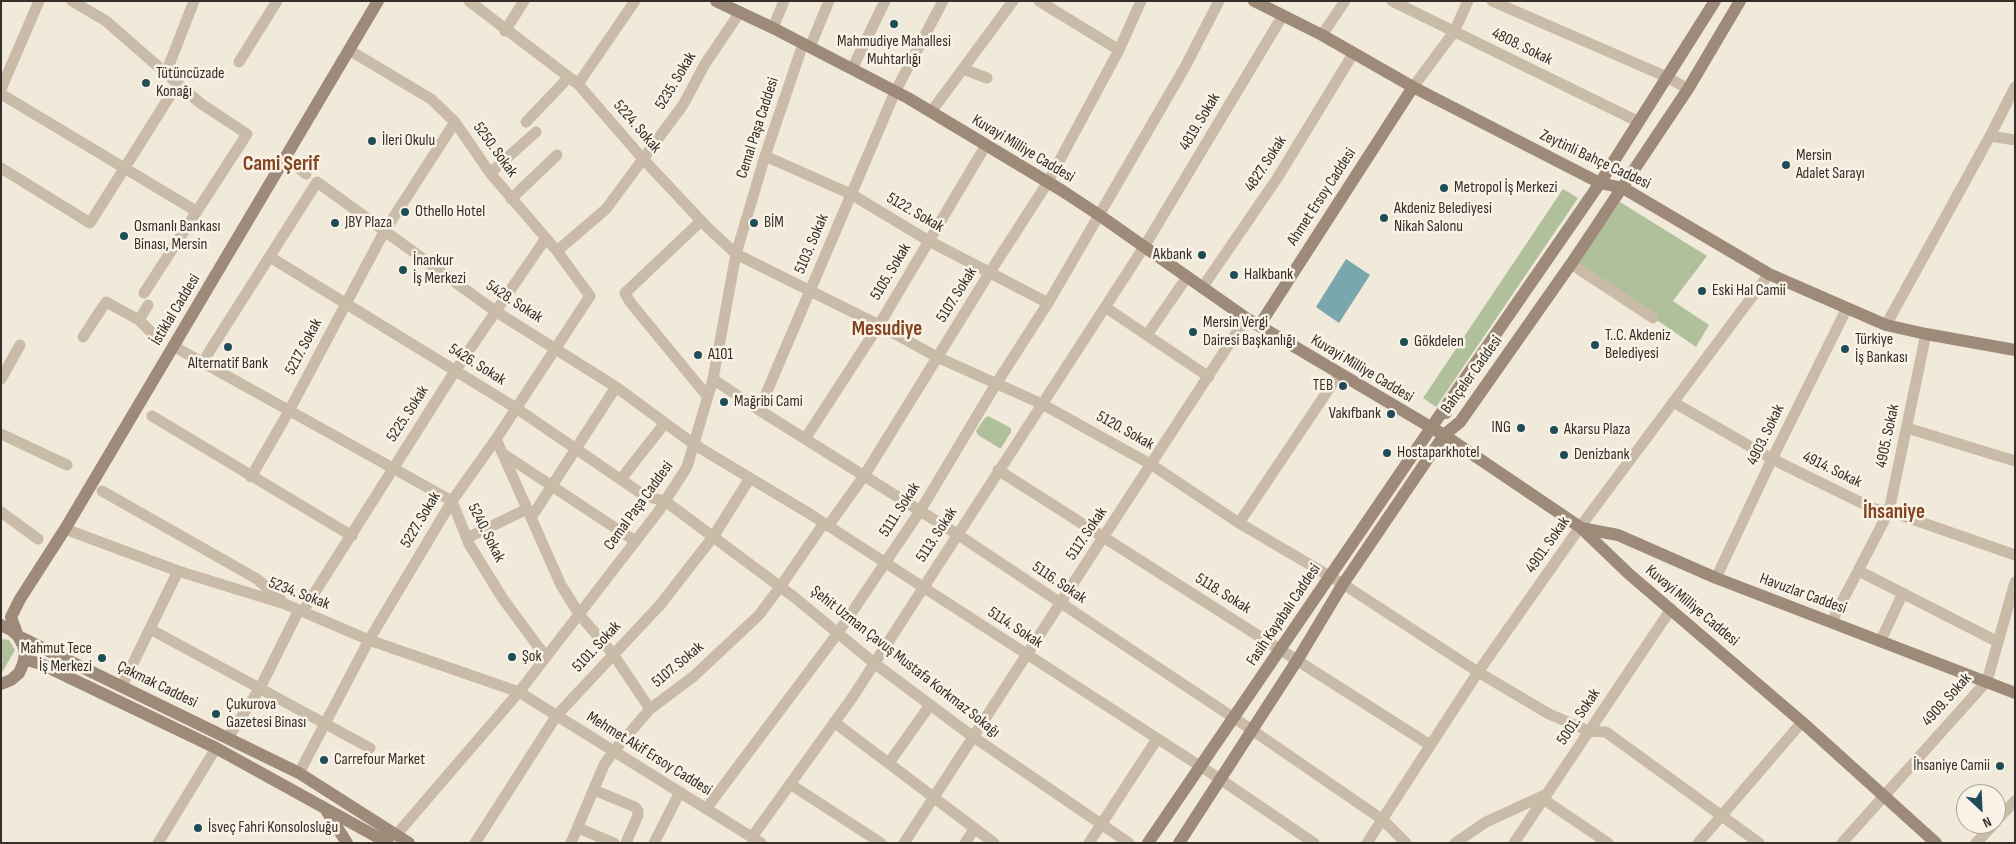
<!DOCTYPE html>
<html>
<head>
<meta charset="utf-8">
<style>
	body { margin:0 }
	#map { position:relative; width:2016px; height:844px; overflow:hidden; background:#f1eadb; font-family:"Sofia Sans Condensed",sans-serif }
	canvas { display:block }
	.frame { position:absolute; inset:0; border:2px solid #362e28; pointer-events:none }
	.north { position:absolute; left:1956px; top:784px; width:50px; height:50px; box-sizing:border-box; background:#f9f3e7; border:1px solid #aba49b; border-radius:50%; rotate:155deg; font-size:14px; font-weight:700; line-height:20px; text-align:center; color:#362e28 }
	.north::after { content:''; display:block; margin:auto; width:18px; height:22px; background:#1e4c57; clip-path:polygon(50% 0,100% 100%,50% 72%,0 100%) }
</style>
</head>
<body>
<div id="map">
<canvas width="2016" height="844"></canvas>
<div class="frame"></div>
<div class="north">N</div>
</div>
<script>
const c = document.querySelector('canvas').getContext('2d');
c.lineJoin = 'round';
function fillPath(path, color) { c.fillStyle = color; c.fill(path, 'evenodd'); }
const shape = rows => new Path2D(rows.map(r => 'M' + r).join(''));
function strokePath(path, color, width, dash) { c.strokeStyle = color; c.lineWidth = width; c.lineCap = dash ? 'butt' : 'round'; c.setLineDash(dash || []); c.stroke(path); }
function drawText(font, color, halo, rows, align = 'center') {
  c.font = font + ' "Sofia Sans Condensed",sans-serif'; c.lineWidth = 5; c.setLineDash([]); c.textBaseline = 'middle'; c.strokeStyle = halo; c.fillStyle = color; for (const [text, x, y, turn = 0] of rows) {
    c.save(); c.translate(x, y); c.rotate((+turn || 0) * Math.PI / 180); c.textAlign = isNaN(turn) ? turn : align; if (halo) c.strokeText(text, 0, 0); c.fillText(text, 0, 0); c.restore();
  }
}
fillPath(shape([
	[1563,189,1578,198,1436,407,1423,398],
	[1620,202,1707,256,1673,301,1709,325,1696,347,1576,264],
	[988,416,1011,428,1011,432,1001,448,999,448,978,435,976,431,984,419],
	[1,639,9,640,15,650,1,674]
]), '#afc09b');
fillPath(shape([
	[1346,259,1370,275,1339,323,1316,307]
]), '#7aa6ae');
strokePath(shape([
	[72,1,106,21,200,103,247,134,144,293],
	[469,1,578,84,643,159,708,228,736,254,879,325,937,357,1042,404,1152,465,1239,523,1343,584,1478,672,1549,714,1589,731,1606,732,1759,843],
	[1039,1,1119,50],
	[1392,1,1639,122],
	[1492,1,1667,77,1688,89],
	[773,28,784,1],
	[505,31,524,1],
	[1322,35,1345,1],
	[810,47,829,1],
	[239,62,277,1],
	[852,69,885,1],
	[963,69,987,78],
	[166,73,194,1],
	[578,84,635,1],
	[1413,87,1454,32,1468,1],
	[1,89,39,1],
	[1,94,196,211],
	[931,112,1013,1],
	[526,122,569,77],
	[1990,136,2015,140],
	[765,156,851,194,929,241,1048,303],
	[285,157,306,174],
	[1,168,90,223,178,83],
	[490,173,536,132],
	[511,199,557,155],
	[701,221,625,293,630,302,708,397],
	[557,251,606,209,683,105,705,64,740,12],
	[270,257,516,408,645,496,665,501,794,597,874,663,972,736,1129,843],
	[1571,264,1653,318],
	[1202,288,1278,177,1353,54],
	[1105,307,1209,377],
	[139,320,157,338],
	[1886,325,1990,136,2015,87],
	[1147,335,1187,277],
	[83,337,106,302,139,320,148,305],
	[173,346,452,501,469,544,503,599,546,657],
	[202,363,317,182,495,311,616,387,695,445,810,514,1220,779,1314,843],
	[1,379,20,345],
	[713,379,759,410,957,534,1252,730,1383,820,1406,843],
	[1673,402,1772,459,1874,509,1889,511,2015,555],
	[759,410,895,92,943,1],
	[152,416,352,536],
	[1907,428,2015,461],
	[1,434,67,465],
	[496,439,561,585,579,614,613,654,650,709],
	[805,439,879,325,986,145],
	[502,453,635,541],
	[998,470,1430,745],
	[251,477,289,411,384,232,455,122],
	[621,479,665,423],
	[102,491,257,579,281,600],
	[1,512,38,539],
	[531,518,616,387],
	[1239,523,1339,374],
	[828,526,864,476,990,272,1048,182,1119,50,1141,1],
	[65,529,178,571,285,604,369,640,519,692,761,843],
	[467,538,527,509],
	[1859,571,1998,642],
	[1716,578,1772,459,1847,308],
	[303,611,455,371,546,238],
	[1832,621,1889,511,1926,334],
	[150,629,370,748],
	[1881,640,1903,593],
	[122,686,178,571],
	[834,722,994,843],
	[228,738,260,688,299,610],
	[889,763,930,705],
	[299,773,369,640,452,501,496,439,590,296,557,251,490,173,455,122,431,99,349,50],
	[790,784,881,843],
	[594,790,635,807,638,811,638,815,626,843],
	[1543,799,1608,843],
	[706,809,838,633,920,511,996,384,1048,303,1185,67,1219,1],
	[1996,821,2015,801],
	[578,828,614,843],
	[397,834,519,692,658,512,687,467,713,379,736,254,765,156,803,44],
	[752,837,852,698,1144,247,1283,15],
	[158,843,216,748],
	[475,843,557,715,660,605,713,537,750,478],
	[571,843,604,765,614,751,650,709,694,676,759,615,780,587,824,523],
	[654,843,680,792],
	[904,843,1246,318],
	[965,843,975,828],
	[1089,843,1157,739],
	[1367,843,1478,672,1580,527,1769,274],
	[1455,843,1486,822,1547,794],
	[1514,843,1671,609],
	[1698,843,1802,722],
	[1842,843,1987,681,2015,582],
	[1976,843,1994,824]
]), '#c9bba7', 11);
strokePath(shape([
	[378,1,65,529,20,599,11,617,18,636,299,773,409,843],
	[716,1,773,28,908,98,1061,190,1099,215,1246,318,1444,435,1580,527,1629,574,1802,722,1936,843],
	[1254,1,1322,35,1413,87,1600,183,1623,188,1769,274,1886,325,1926,334,2015,350],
	[1259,326,1413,87],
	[1446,413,1446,406,1600,183,1715,1],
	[1581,528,1618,535,1716,578,2015,693],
	[1,625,11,630,18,636,23,645,25,654,23,664,19,673,11,680,1,684],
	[24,659,41,664,216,748,388,843],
	[326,810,347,843],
	[1148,843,1446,406],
	[1179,843,1298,659,1343,584,1444,435,1460,422,1571,264,1688,89,1740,1]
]), '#9d8a79', 12);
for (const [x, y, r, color] of [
	[894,24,5,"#1e4c57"],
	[146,83,5,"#1e4c57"],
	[372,141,5,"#1e4c57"],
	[1786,165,5,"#1e4c57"],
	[1444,188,5,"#1e4c57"],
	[405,212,5,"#1e4c57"],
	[1384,218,5,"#1e4c57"],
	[335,223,5,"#1e4c57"],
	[754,223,5,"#1e4c57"],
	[124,236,5,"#1e4c57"],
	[1202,255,5,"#1e4c57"],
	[403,270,5,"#1e4c57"],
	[1234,275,5,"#1e4c57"],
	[1702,291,5,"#1e4c57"],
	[1193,332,5,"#1e4c57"],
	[1404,342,5,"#1e4c57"],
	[1595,345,5,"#1e4c57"],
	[228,347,5,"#1e4c57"],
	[1845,349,5,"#1e4c57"],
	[698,355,5,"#1e4c57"],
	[1343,386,5,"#1e4c57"],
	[724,402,5,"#1e4c57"],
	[1391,414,5,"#1e4c57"],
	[1521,428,5,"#1e4c57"],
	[1554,430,5,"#1e4c57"],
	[1387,453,5,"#1e4c57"],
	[1564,455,5,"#1e4c57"],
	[512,657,5,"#1e4c57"],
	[102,658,5,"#1e4c57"],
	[216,714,5,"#1e4c57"],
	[324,760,5,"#1e4c57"],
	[2000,766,5,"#1e4c57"],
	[198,828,5,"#1e4c57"]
]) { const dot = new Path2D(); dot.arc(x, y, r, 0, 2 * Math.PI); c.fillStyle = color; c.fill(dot); strokePath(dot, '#f9f3e7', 2); }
drawText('16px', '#362e28', '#f9f3e7', [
	["Mahmudiye Mahallesi",894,42,"center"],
	["Muhtarlığı",894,60,"center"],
	["Tütüncüzade",156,74],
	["Konağı",156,92],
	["İleri Okulu",382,141],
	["Mersin",1796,156],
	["Adalet Sarayı",1796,174],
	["Metropol İş Merkezi",1454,188],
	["Akdeniz Belediyesi",1394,209],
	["Nikah Salonu",1394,227],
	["Othello Hotel",415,212],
	["JBY Plaza",345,223],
	["BİM",764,223],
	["Osmanlı Bankası",134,227],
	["Binası, Mersin",134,245],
	["Akbank",1192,255,"right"],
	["İnankur",413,261],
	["İş Merkezi",413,279],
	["Halkbank",1244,275],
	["Eski Hal Camii",1712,291],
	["Mersin Vergi",1203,323],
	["Dairesi Başkanlığı",1203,341],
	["T..C. Akdeniz",1605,336],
	["Belediyesi",1605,354],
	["Türkiye",1855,340],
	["İş Bankası",1855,358],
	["Gökdelen",1414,342],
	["A101",708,355],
	["Alternatif Bank",228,364,"center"],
	["TEB",1333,386,"right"],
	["Mağribi Cami",734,402],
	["Vakıfbank",1381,414,"right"],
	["ING",1511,428,"right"],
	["Akarsu Plaza",1564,430],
	["Hostaparkhotel",1397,453],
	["Denizbank",1574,455],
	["Mahmut Tece",92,649,"right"],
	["İş Merkezi",92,667,"right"],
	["Şok",522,657],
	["Çukurova",226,705],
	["Gazetesi Binası",226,723],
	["Carrefour Market",334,760],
	["İhsaniye Camii",1990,766,"right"],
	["İsveç Fahri Konsolosluğu",208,828]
], 'left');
drawText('16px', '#362e28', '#f9f3e7', [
	["4808. Sokak",1522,47,26],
	["5235. Sokak",676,81,-59],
	["4819. Sokak",1200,122,-59],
	["5224. Sokak",637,127,49],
	["Cemal Paşa Caddesi",758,128,-72],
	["Kuvayi Milliye Caddesi",1023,149,31],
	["5250. Sokak",495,150,54],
	["Zeytinli Bahçe Caddesi",1595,160,25],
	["4827. Sokak",1266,164,-57],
	["Ahmet Ersoy Caddesi",1322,197,-57],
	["5122. Sokak",915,213,30],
	["5103. Sokak",812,244,-67],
	["5105. Sokak",891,272,-59],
	["5107. Sokak",957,295,-58],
	["5428. Sokak",514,302,33],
	["İstiklal Caddesi",176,310,-59],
	["5217. Sokak",304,347,-62],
	["5426. Sokak",477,365,32],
	["Kuvayi Milliye Caddesi",1362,369,31],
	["Bahçeler Caddesi",1472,375,-54],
	["5225. Sokak",408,414,-57],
	["5120. Sokak",1125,431,29],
	["4903. Sokak",1766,435,-64],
	["4905. Sokak",1888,436,-78],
	["4914. Sokak",1832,470,26],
	["Cemal Paşa Caddesi",639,506,-54],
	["5111. Sokak",900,510,-57],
	["5227. Sokak",421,520,-59],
	["5240. Sokak",486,533,63],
	["5117. Sokak",1087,534,-56],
	["5113. Sokak",937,535,-57],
	["4901. Sokak",1548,545,-55],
	["5116. Sokak",1059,583,34],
	["5234. Sokak",299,594,21],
	["5118. Sokak",1223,594,32],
	["Havuzlar Caddesi",1803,594,20],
	["Kuvayi Milliye Caddesi",1692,606,40],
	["Fasih Kayabalı Caddesi",1284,615,-56],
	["5114. Sokak",1015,628,33],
	["5101. Sokak",597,647,-47],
	["Şehit Uzman Çavuş Mustafa Korkmaz Sokağı",905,662,38],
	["5107. Sokak",678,665,-40],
	["Çakmak Caddesi",157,685,26],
	["4909. Sokak",1947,700,-48],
	["5001. Sokak",1579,717,-56],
	["Mehmet Akif Ersoy Caddesi",649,754,32]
]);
drawText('bold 21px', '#844522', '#f9f3e7', [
	["Cami Şerif",281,165],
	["Mesudiye",887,330],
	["İhsaniye",1894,513]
]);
</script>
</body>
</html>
